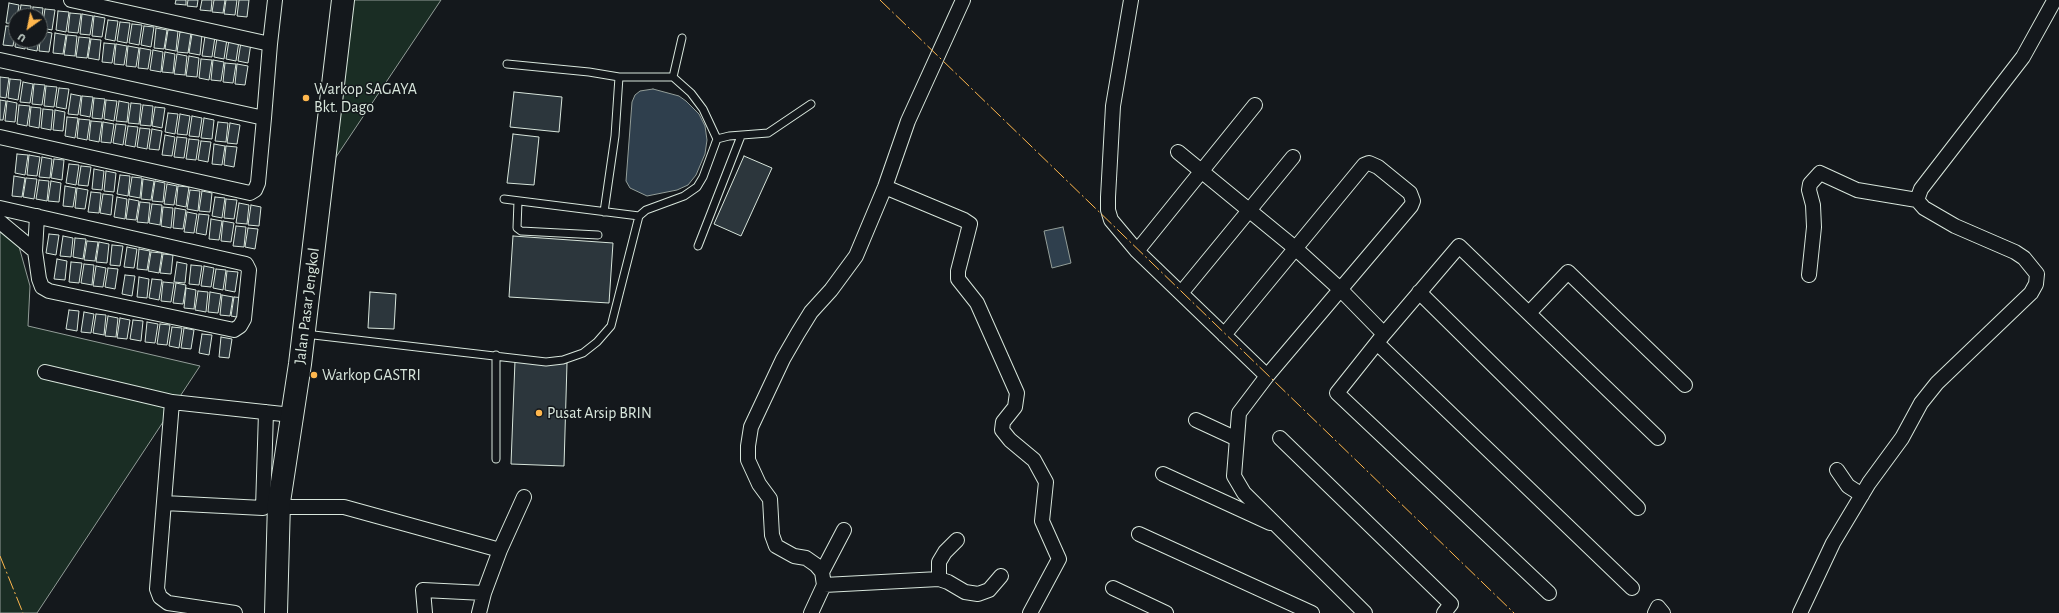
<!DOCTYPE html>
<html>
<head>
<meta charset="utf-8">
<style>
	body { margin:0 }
	#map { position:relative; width:2059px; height:613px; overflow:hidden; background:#14181c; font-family:"Alegreya Sans",sans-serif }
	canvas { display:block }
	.north { position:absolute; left:8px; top:8px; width:40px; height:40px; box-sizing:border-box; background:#14181c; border:1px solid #626a69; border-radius:50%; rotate:213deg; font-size:11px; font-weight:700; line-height:16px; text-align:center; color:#d8e6dc }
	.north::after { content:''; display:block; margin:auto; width:14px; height:18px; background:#ffb74d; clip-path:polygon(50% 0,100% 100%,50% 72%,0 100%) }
</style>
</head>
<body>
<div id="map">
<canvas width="2059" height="613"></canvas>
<div class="north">U</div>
</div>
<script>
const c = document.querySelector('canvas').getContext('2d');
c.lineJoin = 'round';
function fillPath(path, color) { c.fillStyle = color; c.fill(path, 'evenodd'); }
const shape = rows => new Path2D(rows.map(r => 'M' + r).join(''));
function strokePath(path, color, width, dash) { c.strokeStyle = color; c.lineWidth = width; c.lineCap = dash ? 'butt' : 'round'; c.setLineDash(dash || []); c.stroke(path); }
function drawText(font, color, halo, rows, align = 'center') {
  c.font = font + ' "Alegreya Sans",sans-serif'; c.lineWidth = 3; c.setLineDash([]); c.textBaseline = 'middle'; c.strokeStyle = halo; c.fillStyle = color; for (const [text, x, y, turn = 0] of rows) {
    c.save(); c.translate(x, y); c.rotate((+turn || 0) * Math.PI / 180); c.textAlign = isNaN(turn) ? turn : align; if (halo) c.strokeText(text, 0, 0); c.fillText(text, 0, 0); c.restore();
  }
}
const green = shape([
	[343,0,441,0,324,175,343,0],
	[0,226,18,243,30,286,28,326,200,366,37,613,0,613,0,226]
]);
fillPath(green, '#1a2d24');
strokePath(green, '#939e99', 1);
const water = shape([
	[653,89,679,96,686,101,699,114,705,126,707,140,705,154,696,175,688,185,677,190,647,196,630,188,626,181,632,102,635,95,640,91,653,89],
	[1063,227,1071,263,1052,268,1044,231,1063,227]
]);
fillPath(water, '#2f3f4d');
strokePath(water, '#939e99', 1);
const building = shape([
	[176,0,186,0,186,5,175,4,176,0],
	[188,0,198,0,197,7,187,6,188,0],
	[202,0,212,0,211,11,200,10,202,0],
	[214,0,225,0,223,13,212,12,214,0],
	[226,0,237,0,235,15,224,14,226,0],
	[239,0,249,0,247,17,237,16,239,0],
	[9,3,19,5,16,24,6,23,9,3],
	[21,5,31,6,30,16,19,16,21,5],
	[33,7,43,8,41,28,40,16,32,16,33,7],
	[45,9,55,10,52,30,42,28,45,9],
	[58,11,69,12,66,32,56,30,58,11],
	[70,13,81,14,78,33,68,32,70,13],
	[82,14,93,16,90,35,80,34,82,14],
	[94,16,105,18,102,37,92,36,94,16],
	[108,20,118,21,115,41,105,39,108,20],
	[120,22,130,23,127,43,117,41,120,22],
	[132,24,142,25,139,45,129,43,132,24],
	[6,26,16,27,13,46,3,45,6,26],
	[144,26,154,27,151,47,141,45,144,26],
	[156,28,167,30,164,49,154,48,156,28],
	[168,30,178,31,176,51,165,49,168,30],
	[41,31,52,33,49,52,39,51,41,31],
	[180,32,191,33,188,53,177,52,180,32],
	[55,33,66,35,63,54,53,53,55,33],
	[192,34,202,35,200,55,189,53,192,34],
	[67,35,77,36,75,56,64,55,67,35],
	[205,36,215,37,212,57,202,56,205,36],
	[79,37,90,38,87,58,76,57,79,37],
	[16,38,16,40,26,40,25,49,15,47,16,38],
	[217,38,227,39,224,59,214,57,217,38],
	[91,39,101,40,99,60,88,58,91,39],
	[28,40,39,40,37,51,27,49,28,40],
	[229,40,239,41,236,61,226,59,229,40],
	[241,42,251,43,248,63,238,61,241,42],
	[104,43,115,44,112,63,102,62,104,43],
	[116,44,127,46,124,65,114,64,116,44],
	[128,46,139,48,136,67,126,66,128,46],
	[140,48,151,50,148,69,138,68,140,48],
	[153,50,163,52,161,72,150,70,153,50],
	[165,52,175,54,173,73,162,72,165,52],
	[177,54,187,56,185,75,174,74,177,54],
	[189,56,199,58,197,77,186,76,189,56],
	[201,59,212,60,209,80,199,78,201,59],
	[213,60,224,62,221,81,211,80,213,60],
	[225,63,236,64,233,83,223,82,225,63],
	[237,64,248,66,245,85,235,84,237,64],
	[0,77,9,78,6,98,0,97,0,77],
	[10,79,21,80,18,100,8,98,10,79],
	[23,82,33,84,30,103,20,102,23,82],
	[34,84,45,85,42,105,32,104,34,84],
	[46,86,57,87,54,107,44,106,46,86],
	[59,88,69,89,66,109,56,107,59,88],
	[514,92,562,97,559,132,510,127,514,92],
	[71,94,81,96,78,115,68,114,71,94],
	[82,96,93,97,90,117,80,115,82,96],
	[94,98,105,99,102,119,92,118,94,98],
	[0,100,6,101,3,120,0,120,0,100],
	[106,100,117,101,114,121,104,119,106,100],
	[7,101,17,103,15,122,5,121,7,101],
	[119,101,129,103,127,122,116,121,119,101],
	[131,103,141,104,139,124,128,123,131,103],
	[19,105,30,106,27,126,17,124,19,105],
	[143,105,153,106,151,126,140,125,143,105],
	[31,107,41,108,39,128,29,126,31,107],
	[155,107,165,108,162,128,152,126,155,107],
	[43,109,53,110,51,130,41,128,43,109],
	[55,110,65,112,63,131,53,130,55,110],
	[168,113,178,114,175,134,165,132,168,113],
	[180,114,190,116,187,135,177,134,180,114],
	[192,116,202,118,199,137,189,136,192,116],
	[67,117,78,118,75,138,65,136,67,117],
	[204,118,214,120,212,139,201,138,204,118],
	[79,119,90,120,87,140,77,138,79,119],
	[91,121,102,122,99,142,89,140,91,121],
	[103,122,114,124,111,143,101,142,103,122],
	[218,122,228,123,226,142,215,141,218,122],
	[230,123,240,125,237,144,227,143,230,123],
	[116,124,126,125,123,145,113,143,116,124],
	[128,126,138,127,135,147,125,145,128,126],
	[140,128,150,129,147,149,137,147,140,128],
	[152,129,162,131,159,150,149,149,152,129],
	[513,134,539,137,534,185,507,183,513,134],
	[165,135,175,137,172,156,162,155,165,135],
	[177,137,187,138,184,158,174,157,177,137],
	[189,139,199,140,196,160,186,159,189,139],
	[201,141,211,142,208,162,198,160,201,141],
	[214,144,225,146,222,165,212,164,214,144],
	[226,146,237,147,234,167,224,165,226,146],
	[17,154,28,155,25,175,15,173,17,154],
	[29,155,40,157,37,176,27,175,29,155],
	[744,156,772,168,741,236,714,224,744,156],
	[42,157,52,159,50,178,39,177,42,157],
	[54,159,64,160,62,180,51,178,54,159],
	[69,164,79,165,76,185,66,183,69,164],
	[81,166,91,167,88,186,78,185,81,166],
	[94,169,104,171,102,190,92,189,94,169],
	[106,171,116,173,114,192,104,191,106,171],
	[120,175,130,176,128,196,117,194,120,175],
	[14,176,25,178,22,197,12,196,14,176],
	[132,177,142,178,140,198,129,196,132,177],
	[26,178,37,179,34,199,23,197,26,178],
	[143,179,154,181,151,200,141,199,143,179],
	[39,180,49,181,47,201,36,199,39,180],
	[51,181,61,183,59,202,48,201,51,181],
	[155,181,165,183,163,202,152,201,155,181],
	[167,184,177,186,174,205,164,204,167,184],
	[65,186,76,188,73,207,63,206,65,186],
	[178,186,189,187,186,207,176,205,178,186],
	[77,188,88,190,85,209,75,208,77,188],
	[190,190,200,191,198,211,187,209,190,190],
	[202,191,212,193,210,212,199,211,202,191],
	[91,192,101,193,99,213,88,212,91,192],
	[103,194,113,195,111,215,100,213,103,194],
	[117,197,127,199,125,219,114,217,117,197],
	[215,197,225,198,222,218,212,216,215,197],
	[129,199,139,201,136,220,126,219,129,199],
	[226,199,237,200,234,219,224,218,226,199],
	[140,202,150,203,148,223,137,222,140,202],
	[239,203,249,205,247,224,236,223,239,203],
	[152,204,162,205,160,225,149,223,152,204],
	[251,205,261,207,259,226,248,225,251,205],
	[163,207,173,208,171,228,161,226,163,207],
	[175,208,186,210,183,229,173,228,175,208],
	[187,212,197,214,194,233,184,232,187,212],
	[199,214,209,215,206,235,196,233,199,214],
	[211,219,222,221,219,240,209,239,211,219],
	[223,221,234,223,231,242,221,241,223,221],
	[236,226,246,227,244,247,233,246,236,226],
	[248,228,258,229,255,249,245,247,248,228],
	[49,234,59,235,56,255,46,253,49,234],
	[63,236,73,238,71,257,60,256,63,236],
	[513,236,613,243,609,303,509,297,513,236],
	[75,238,86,239,83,259,73,257,75,238],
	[87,241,98,242,95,261,84,260,87,241],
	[99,242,109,244,107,263,96,262,99,242],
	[112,245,123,246,120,266,110,265,112,245],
	[127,247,137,249,134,268,124,267,127,247],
	[139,249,150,251,147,270,137,269,139,249],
	[151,252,162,253,159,273,148,271,151,252],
	[163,254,173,255,171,274,160,273,163,254],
	[57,259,67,261,65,280,54,279,57,259],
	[71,262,82,263,79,283,69,282,71,262],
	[177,262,187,264,185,283,174,282,177,262],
	[84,264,94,265,92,285,81,283,84,264],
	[191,265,202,266,199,285,189,284,191,265],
	[96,266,106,268,103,287,93,286,96,266],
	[204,266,214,268,211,287,201,286,204,266],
	[108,268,118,269,115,289,105,287,108,268],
	[216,269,226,270,223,290,213,288,216,269],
	[227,271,238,272,235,292,225,290,227,271],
	[125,275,135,276,132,296,122,294,125,275],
	[139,277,149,279,147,298,137,297,139,277],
	[152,279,162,280,159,300,149,298,152,279],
	[163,282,174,283,171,302,161,301,163,282],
	[176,283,186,285,183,304,173,303,176,283],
	[186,288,196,290,194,309,184,308,186,288],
	[198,291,208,292,206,312,195,310,198,291],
	[210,292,221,294,218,313,208,312,210,292],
	[370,292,396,294,394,329,368,328,370,292],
	[222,295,233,297,230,316,220,315,222,295],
	[234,297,245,298,242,318,231,316,234,297],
	[69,310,79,311,77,331,66,329,69,310],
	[84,312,94,314,91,333,81,332,84,312],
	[96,314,106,315,104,335,93,333,96,314],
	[108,316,118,318,116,337,105,336,108,316],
	[120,318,130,320,127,339,117,338,120,318],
	[133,320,143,321,141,341,130,339,133,320],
	[147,322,158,324,155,343,145,342,147,322],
	[160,324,170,325,167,345,157,344,160,324],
	[172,327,182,328,179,348,169,346,172,327],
	[184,328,194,330,191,349,181,348,184,328],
	[202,334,212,335,209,355,199,353,202,334],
	[221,337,232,339,229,358,219,357,221,337],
	[515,361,567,363,564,466,511,464,515,361]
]);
fillPath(building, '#2c363c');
strokePath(building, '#d8e6dc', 1);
const service = shape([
	[507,64,589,72,619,77,615,136,604,212],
	[619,77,673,77,691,93,703,109,717,139],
	[673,77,682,38],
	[504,199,639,216],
	[518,201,517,228,521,231,598,235],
	[698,246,741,136],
	[305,334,546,362,563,360,583,353,597,342,611,326,639,216,646,210,684,196,697,187,703,177,717,139,729,136,768,133,811,104],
	[496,459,496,355]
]);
const minor = shape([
	[71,0,270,44,275,0],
	[1131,0,1113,106,1108,197,1108,210,1111,220,1137,251,1267,376],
	[0,60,264,118,258,183,255,190,250,193,0,137],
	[264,118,270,44],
	[1178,152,1295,248,1341,290,1384,334],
	[885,187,964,220,970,224,958,271,958,279,977,303,1017,393,1015,407,1003,422,1002,430,1010,440,1034,460,1046,482,1042,521,1059,559,1030,613],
	[1917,200,1921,189,2023,57,2054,1],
	[0,208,246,264,249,270,244,319,240,326,234,330,49,291,42,287,39,279,35,251,0,222],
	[35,251,37,216],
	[1137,251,1255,105],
	[1182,292,1293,157],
	[1419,292,1638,508],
	[1529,313,1568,272,1685,385],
	[1224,335,1364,165,1369,163,1378,167,1410,193,1413,201,1411,206,1267,376,1239,413,1234,476,1244,493,1365,613],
	[1377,343,1632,588],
	[45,372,172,402,292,415],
	[172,402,157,589,160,597,168,603,235,613],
	[1196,420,1237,439],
	[1280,438,1451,604,1444,613],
	[1837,470,1848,486,1862,495],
	[1163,474,1270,523],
	[164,503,263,508,266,412],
	[279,507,344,507,500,550],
	[1139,534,1312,613],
	[822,572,844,530],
	[939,579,939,562,945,552,957,540],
	[824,585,939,579,948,582,965,592,978,594,989,590,1001,576],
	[1113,588,1166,613],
	[1549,593,1337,393,1384,334,1459,246,1658,438],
	[425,613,423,590,484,593],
	[479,613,484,593,500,550,524,497],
	[811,613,824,585,822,572,816,565,806,558,794,556,776,546,772,535,770,499,759,484,748,460,748,446,751,427,783,359,798,333,811,312,831,290,856,256,885,187,908,121,963,0],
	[1655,613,1658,607,1663,613],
	[1800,613,1833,543,1869,483,1902,438,1921,403,1937,383,2031,293,2036,284,2037,274,2024,258,2015,252,1955,226,1924,208,1917,200,1857,190,1820,173,1810,184,1809,190,1813,205,1814,227,1809,275]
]);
const primary = shape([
	[276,613,279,502,300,364,343,0]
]);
strokePath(service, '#d8e6dc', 9);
strokePath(minor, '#d8e6dc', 16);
strokePath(primary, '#d8e6dc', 24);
strokePath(service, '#14181c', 7);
strokePath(minor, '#14181c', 14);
strokePath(primary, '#14181c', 22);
strokePath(shape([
	[880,0,1514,613],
	[0,556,23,613]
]), '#ffb74d', 1, [14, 3, 2, 3]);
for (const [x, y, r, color] of [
	[306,98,4,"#ffb74d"],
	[314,375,4,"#ffb74d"],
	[539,413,4,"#ffb74d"]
]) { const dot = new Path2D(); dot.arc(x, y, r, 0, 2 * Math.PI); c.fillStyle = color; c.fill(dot); strokePath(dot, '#14181c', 1.5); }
drawText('16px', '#d8e6dc', '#14181c', [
	["Warkop SAGAYA",314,89],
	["Bkt. Dago",314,107],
	["Warkop GASTRI",322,375],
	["Pusat Arsip BRIN",547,413]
], 'left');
drawText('16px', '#d8e6dc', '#14181c', [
	["Jalan Pasar Jengkol",307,306,-83]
]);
</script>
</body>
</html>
